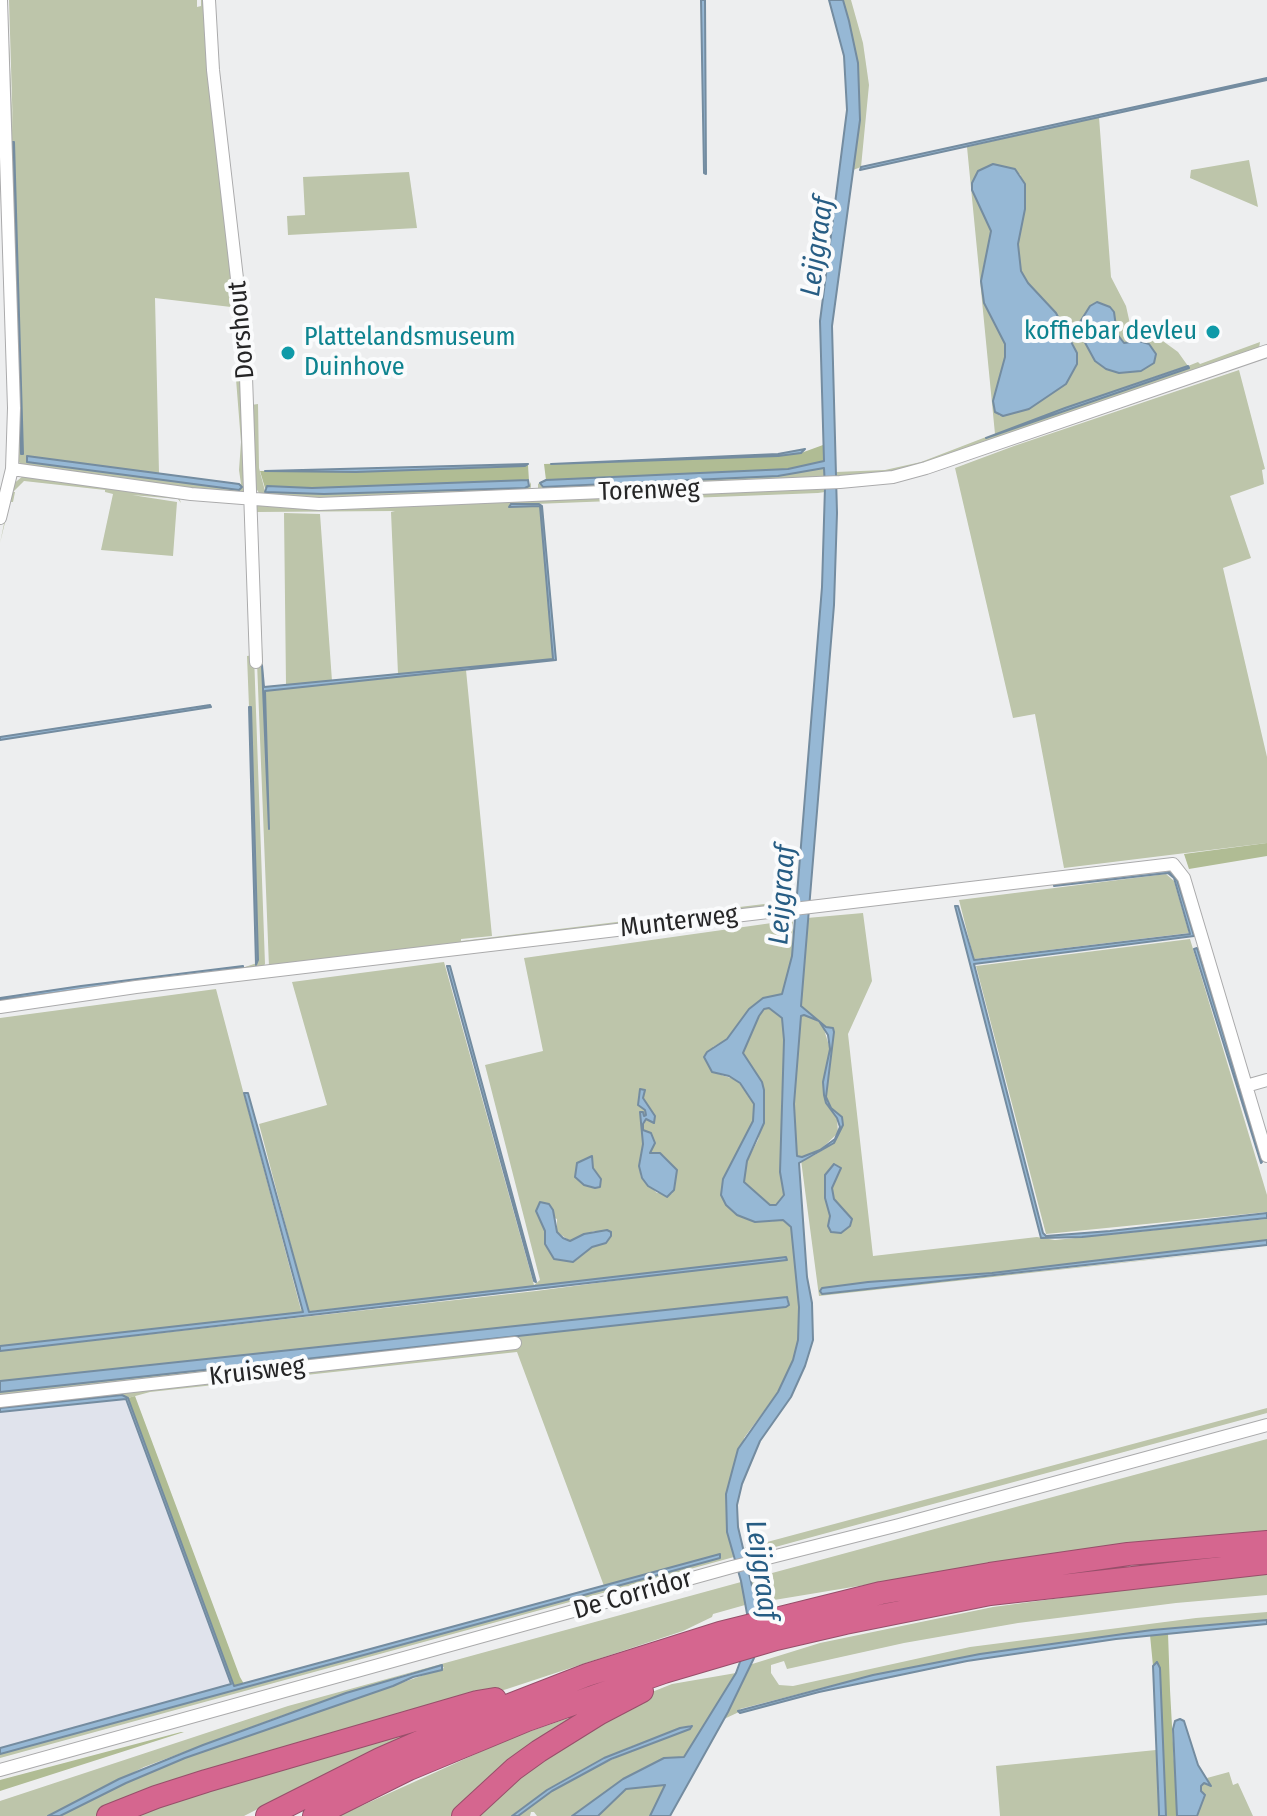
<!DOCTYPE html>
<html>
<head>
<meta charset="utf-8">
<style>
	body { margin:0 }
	canvas { display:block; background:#edeeef }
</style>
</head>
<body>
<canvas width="1267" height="1816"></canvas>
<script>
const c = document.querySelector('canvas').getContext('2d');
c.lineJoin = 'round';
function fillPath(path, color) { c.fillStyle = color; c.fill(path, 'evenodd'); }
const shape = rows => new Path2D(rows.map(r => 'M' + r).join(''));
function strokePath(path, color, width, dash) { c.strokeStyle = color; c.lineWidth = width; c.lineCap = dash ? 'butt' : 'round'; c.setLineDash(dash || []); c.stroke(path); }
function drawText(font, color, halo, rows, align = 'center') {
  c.font = font + ' "Fira Sans Condensed",sans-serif'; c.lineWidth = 8; c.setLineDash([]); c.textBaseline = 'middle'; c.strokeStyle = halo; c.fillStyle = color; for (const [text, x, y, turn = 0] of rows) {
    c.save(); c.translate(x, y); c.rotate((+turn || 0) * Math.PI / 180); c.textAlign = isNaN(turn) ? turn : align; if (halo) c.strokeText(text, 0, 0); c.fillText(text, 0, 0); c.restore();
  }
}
fillPath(shape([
	[126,1398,234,1689,0,1752,0,1412]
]), '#e0e3ec');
fillPath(shape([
	[5,0,7,0,13,132,9,0,197,0,197,7,201,6,201,0,206,0,237,294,241,371,236,372,237,351,231,307,155,298,159,473,26,457,241,484,239,470,241,442,236,379,244,383,245,490,240,495,21,465,19,462],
	[843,0,851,0,863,43,869,85,861,167,853,170,860,120,858,63],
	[1099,117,1111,277,1126,306,1130,324,1156,336,1178,352,1188,366,1198,362,1200,364,1260,342,1259,348,914,469,836,479,836,472,885,470,921,462,986,437,987,438,1189,368,1187,366,1154,377,995,434,967,147],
	[978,171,1020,174,1026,195,1018,244,1021,271,1028,283,1066,328,1077,353,1000,416,995,412,993,401,1005,357,1005,344,994,323,982,273,991,231,972,183],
	[1114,312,1117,334,1124,343,1154,363,1141,371,1106,369,1095,361,1083,339,1080,322],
	[1249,160,1258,207,1190,178,1191,170],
	[409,172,417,228,288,235,287,216,305,215,303,177],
	[1239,370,1265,469,1262,470,1264,484,1230,496,1251,558,1223,568,1267,757,1267,843,1064,868,1035,714,1013,718,955,468,1014,446],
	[258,404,259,468,265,491,324,494,525,488,529,486,531,482,531,487,529,491,311,500,262,497,255,487,251,405],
	[824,468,825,480,538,488,538,484,542,481,541,486,543,487,633,483,778,476],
	[23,476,178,495,181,503,178,499,132,495,177,502,173,556,101,550,113,494,105,492,105,490,24,481,13,492,15,492,13,502,10,502,0,543,12,485],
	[825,486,825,492,818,493,509,505,510,507,540,506,553,659,398,674,391,512,395,511,256,512,264,691,466,670,492,936,461,939,461,941,797,900,796,906,269,967,257,662,255,505],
	[284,513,320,514,332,681,286,685],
	[254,655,265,964,263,967,0,1004,0,1000,242,968,257,963,251,708,249,707,247,656],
	[1166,874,1174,881,1189,933,974,959,959,900],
	[863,913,872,981,848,1034,873,1256,1037,1237,1055,1240,1267,1219,1267,1240,992,1273,868,1282,822,1288,822,1294,1267,1247,819,1296,801,1160,813,1156,834,1143,843,1125,838,1113,831,1108,826,1097,834,1032,833,1028,823,1026,830,1049,823,1082,824,1095,826,1103,837,1118,838,1133,820,1150,807,1157,797,1157,794,1104,801,1016,808,1016,819,1022,801,1006,807,918],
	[793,920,792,956,783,994,764,998,749,1009,727,1039,713,1047,712,1072,737,1080,754,1104,753,1121,723,1179,766,1222,783,1220,791,1227,799,1307,798,1340,793,1360,778,1392,744,1438,731,1548,734,1557,0,1758,0,1754,720,1557,719,1554,604,1586,517,1352,150,1392,128,1398,122,1395,0,1408,0,1392,786,1307,789,1304,789,1300,787,1297,779,1298,0,1381,0,1351,536,1291,787,1258,0,1346,0,1018,216,989,301,1310,308,1310,259,1124,327,1105,292,982,444,962,534,1285,540,1280,485,1065,543,1051,524,958],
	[645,1090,643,1098,655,1116,650,1120,645,1119,643,1130,651,1133,655,1142,650,1153,663,1155,677,1170,672,1194,657,1193,641,1178,639,1166,643,1144,640,1112,644,1117,646,1115,645,1110,638,1105,639,1094],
	[536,1211,557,1219,557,1232,570,1241,594,1231,611,1232,592,1247,545,1238,545,1231],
	[1190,939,1267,1195,1267,1212,1046,1234,976,966],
	[769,1008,782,1018,784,1040,781,1117,784,1195,776,1205,770,1205,744,1182,747,1161,758,1140,764,1117,743,1052,759,1016,764,1009],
	[1267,1408,1267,1413,768,1549,743,1555,741,1549],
	[1267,1439,1267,1532,913,1577,756,1603,750,1579],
	[1267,1574,1267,1595,1176,1603,1018,1623,904,1643,787,1669,784,1661,771,1665,771,1673,779,1685,793,1686,970,1647,1196,1618,1267,1612,1267,1620,1069,1641,873,1675,740,1709,739,1712,724,1719,749,1665,820,1643,993,1607,1165,1584],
	[741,1582,745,1605,713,1614,712,1617,683,1631,507,1689,269,1759,98,1816,60,1816,126,1783,185,1758,444,1668,442,1665,404,1675,278,1717,144,1767,48,1816,0,1816,0,1801,288,1706],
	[736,1673,684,1757,664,1758,623,1779,572,1816,537,1816,534,1812,531,1812,530,1816,518,1816,552,1791,579,1775,641,1746,692,1728,691,1725,630,1747,547,1790,512,1816,468,1816,496,1789,642,1696,672,1684],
	[603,1706,459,1816,339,1816,511,1738],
	[450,1716,342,1766,244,1816,114,1816],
	[1156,1750,1159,1816,1000,1816,996,1766],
	[1229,1772,1233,1785,1238,1783,1253,1816,1197,1816,1205,1795,1200,1789,1202,1784,1210,1784,1207,1778],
	[666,1785,650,1816,598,1816,626,1789]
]), '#bdc5aa');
fillPath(shape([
	[823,445,823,462,788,469,546,480,544,464,778,456,801,453],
	[528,465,529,481,312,488,265,488,260,471,356,472],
	[1267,843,1267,856,1189,869,1184,854],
	[135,1396,240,1677,244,1684,234,1686,128,1398],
	[1168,1633,1170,1690,1177,1816,1166,1816,1160,1668,1157,1663,1153,1666,1150,1635],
	[181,1732,184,1732,0,1791,0,1780]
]), '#b0bc94');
const water = shape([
	[701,0,705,0,706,174,704,173,701,0],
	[829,0,843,0,849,21,858,63,860,120,832,326,837,513,834,605,801,1006,826,1027,833,1028,834,1032,826,1097,831,1108,842,1117,843,1125,834,1143,799,1163,807,1277,812,1303,813,1340,805,1366,791,1397,760,1441,742,1484,737,1505,738,1527,756,1603,758,1638,754,1658,728,1712,670,1816,650,1816,665,1785,626,1789,598,1816,572,1816,623,1779,664,1758,684,1757,736,1673,744,1651,748,1619,741,1581,727,1532,726,1494,738,1449,778,1392,793,1360,798,1340,799,1307,791,1227,783,1220,755,1222,737,1215,726,1205,721,1195,723,1179,753,1121,754,1104,740,1083,729,1076,712,1072,704,1057,707,1052,727,1039,749,1009,763,998,782,994,792,956,822,587,825,487,824,468,778,476,543,487,540,483,546,480,788,469,824,461,820,321,847,110,844,56,829,0],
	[769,1008,782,1018,784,1040,780,1172,784,1195,776,1205,770,1205,744,1182,747,1161,764,1123,764,1090,762,1082,743,1053,759,1016,764,1009,769,1008],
	[804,1015,819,1021,828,1035,830,1049,823,1082,824,1095,826,1103,837,1118,840,1127,835,1139,820,1150,802,1157,797,1156,794,1104,801,1016,804,1015],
	[1267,78,1267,80,860,170,861,167,1267,78],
	[12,142,14,142,23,454,21,454,12,142],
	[993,164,1015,169,1025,184,1025,209,1018,244,1021,271,1028,283,1056,313,1077,353,1077,364,1066,384,1029,409,1003,416,995,412,993,401,1005,357,1005,344,984,303,981,281,991,231,972,190,972,183,978,171,993,164],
	[1097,302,1110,307,1114,312,1117,334,1124,343,1139,341,1149,344,1156,354,1154,363,1141,371,1119,373,1106,369,1095,361,1083,339,1080,322,1090,306,1097,302],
	[1188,366,1189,368,986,438,1065,408,1188,366],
	[805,449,801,453,778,456,551,464,778,454,805,449],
	[27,456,239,484,242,487,239,490,27,462,27,456],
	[528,464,525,466,356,472,265,471,528,464],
	[528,480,529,486,525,488,324,494,265,492,267,486,312,488,528,480],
	[511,504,539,504,542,506,556,660,265,691,269,829,262,665,264,687,553,659,540,506,509,507,511,504],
	[210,705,211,707,0,740,0,737,210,705],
	[249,707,251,707,258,960,256,965,249,707],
	[1167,870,1177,880,1194,936,974,964,1043,1233,1046,1236,1110,1231,1267,1213,1267,1218,1082,1237,1041,1238,955,906,958,906,974,960,1190,934,1174,878,1168,873,1054,886,1054,884,1167,870],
	[1197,948,1262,1162,1261,1163,1194,949,1197,948],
	[243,966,243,968,0,1000,0,998,81,986,243,966],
	[447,966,450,966,536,1282,534,1281,447,966],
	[640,1089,645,1090,643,1098,655,1116,654,1123,646,1119,643,1124,643,1130,651,1133,655,1143,650,1153,660,1153,677,1170,674,1190,667,1197,648,1186,642,1178,639,1166,643,1144,640,1112,643,1112,644,1116,646,1115,645,1110,638,1105,640,1089],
	[244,1093,248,1093,309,1312,786,1257,787,1260,0,1351,0,1346,303,1312,244,1093],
	[592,1156,593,1168,601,1179,600,1187,595,1188,584,1185,575,1177,577,1163,592,1156],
	[834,1164,841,1168,832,1188,834,1199,852,1219,850,1226,841,1233,831,1232,828,1226,830,1216,825,1198,825,1175,834,1164],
	[540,1202,549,1204,553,1210,557,1232,563,1238,570,1241,584,1234,607,1230,611,1232,611,1236,606,1243,592,1247,573,1262,554,1259,545,1244,545,1231,536,1211,540,1202],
	[1267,1240,1267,1245,822,1294,820,1291,822,1288,868,1282,992,1273,1267,1240],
	[787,1297,789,1305,786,1307,0,1392,0,1381,787,1297],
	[122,1395,128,1398,234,1686,720,1554,720,1558,0,1754,0,1748,231,1684,126,1399,0,1412,0,1408,122,1395],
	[1267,1620,1267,1624,1116,1639,967,1661,819,1692,740,1713,738,1711,873,1675,980,1654,1152,1630,1267,1620],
	[1157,1662,1160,1668,1166,1816,1159,1816,1159,1813,1153,1666,1157,1662],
	[442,1665,442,1670,413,1677,393,1686,185,1758,126,1783,60,1816,48,1816,119,1779,203,1745,346,1693,442,1665],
	[1180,1719,1184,1721,1198,1765,1211,1786,1204,1783,1201,1786,1201,1791,1205,1795,1197,1816,1177,1816,1173,1729,1175,1721,1180,1719],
	[692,1726,690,1729,611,1759,552,1791,518,1816,512,1816,547,1790,604,1758,680,1728,692,1726]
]);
fillPath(water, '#96b8d5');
strokePath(water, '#748ca0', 2);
const street = shape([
	[209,0,213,70,245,348,256,662],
	[12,469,191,494,319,504,840,482,893,477,926,468,1267,351],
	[0,518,12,469,14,408,1,0],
	[0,1007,136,987,1173,864,1184,878,1267,1156],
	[1246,1086,1267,1080],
	[0,1401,515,1343],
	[0,1770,732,1567,899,1525,1267,1425]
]);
const highway = shape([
	[108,1816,156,1797,206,1781,477,1702,495,1699],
	[267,1816,380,1759,453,1727,587,1675,720,1633,881,1593,990,1574,1128,1554,1267,1542],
	[314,1816,409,1769,527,1720,664,1672,776,1639,845,1623,990,1594,1267,1563],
	[463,1816,514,1769,539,1751,600,1713,642,1691]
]);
strokePath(street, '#ababac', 14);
strokePath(highway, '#974f6a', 24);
strokePath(street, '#fff', 12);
strokePath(highway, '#d5668f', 22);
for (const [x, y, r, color] of [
	[1213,332,8,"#0f9aa8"],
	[288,353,8,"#0f9aa8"]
]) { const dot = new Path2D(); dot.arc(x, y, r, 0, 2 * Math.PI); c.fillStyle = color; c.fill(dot); strokePath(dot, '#fafbfc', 3); }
drawText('26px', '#252526', '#fafbfc', [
	["Dorshout",242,330,-95],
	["Torenweg",649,491,-2],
	["Munterweg",679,922,-7],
	["Kruisweg",257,1372,-7],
	["De Corridor",633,1595,-16]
]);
drawText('26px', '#0d838f', '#fafbfc', [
	["koffiebar devleu",1197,332],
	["Plattelandsmuseum",304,338,"left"],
	["Duinhove",304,368,"left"]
], 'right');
drawText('italic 28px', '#275d84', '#fafbfc', [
	["Leijgraaf",818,247,-82],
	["Leijgraaf",783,895,-86],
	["Leijgraaf",761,1570,82]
]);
</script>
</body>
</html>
